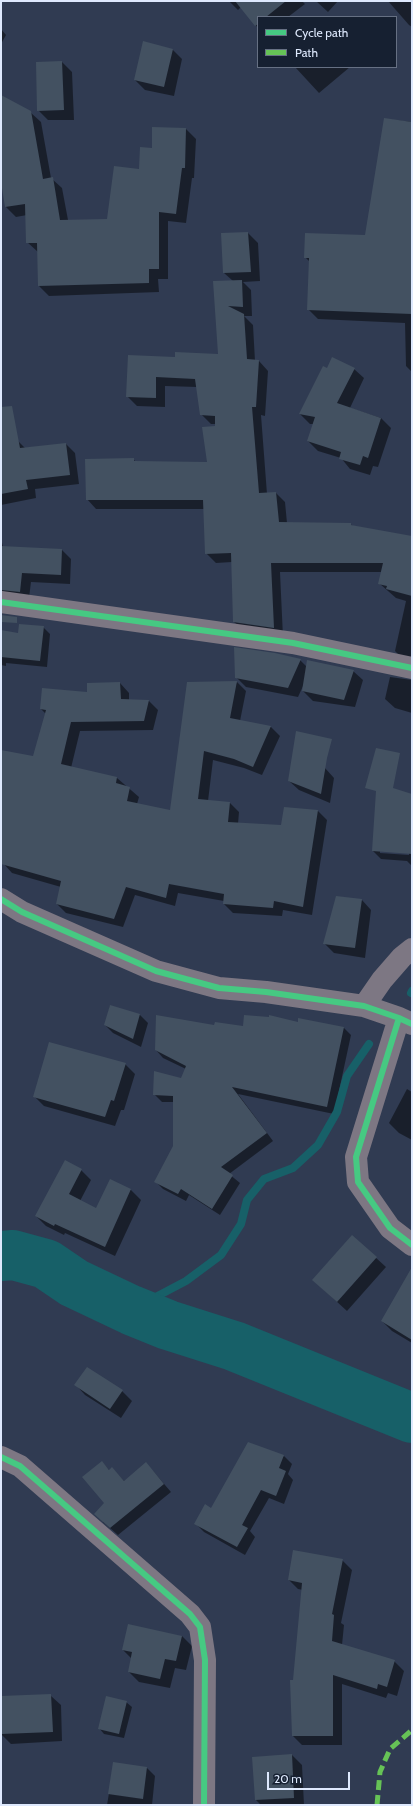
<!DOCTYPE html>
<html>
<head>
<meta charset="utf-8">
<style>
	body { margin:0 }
	#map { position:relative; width:413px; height:1806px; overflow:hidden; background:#303b52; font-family:Cabin,sans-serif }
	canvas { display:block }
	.frame { position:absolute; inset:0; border:2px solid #dee9fd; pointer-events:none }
	.legend { position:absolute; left:257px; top:16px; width:140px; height:52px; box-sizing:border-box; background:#162031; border:1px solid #667083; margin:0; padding:5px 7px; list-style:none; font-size:12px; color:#dee9fd }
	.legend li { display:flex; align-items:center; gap:8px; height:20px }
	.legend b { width:20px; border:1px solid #667083 }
	.scale { position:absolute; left:267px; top:1772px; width:83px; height:18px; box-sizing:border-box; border:2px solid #dee9fd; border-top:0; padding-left:5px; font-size:12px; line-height:14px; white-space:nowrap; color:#dee9fd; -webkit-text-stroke:3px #162031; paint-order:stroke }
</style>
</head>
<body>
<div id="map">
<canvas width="413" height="1806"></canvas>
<div class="frame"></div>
<ul class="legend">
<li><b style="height:5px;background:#46c982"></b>Cycle path</li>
<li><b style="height:5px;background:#66c356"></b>Path</li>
</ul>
<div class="scale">20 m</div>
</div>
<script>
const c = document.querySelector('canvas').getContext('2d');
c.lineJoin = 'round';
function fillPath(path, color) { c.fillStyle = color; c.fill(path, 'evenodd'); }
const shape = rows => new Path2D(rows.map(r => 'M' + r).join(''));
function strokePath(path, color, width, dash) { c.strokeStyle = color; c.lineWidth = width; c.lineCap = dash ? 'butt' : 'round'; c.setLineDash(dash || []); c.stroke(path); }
fillPath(shape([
	[229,1,302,1,305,4,288,17,258,17,258,28,241,7,238,10],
	[316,1,338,1,328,12],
	[388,1,412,1,412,27,409,25],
	[1,29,6,35,1,44],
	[172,49,182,59,174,96,145,90,135,80],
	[62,62,72,72,74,120,48,120,38,110],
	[295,67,350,67,319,93],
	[1,96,30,112,41,122,51,178,62,188,68,220,108,220,152,149,186,129,196,139,194,178,192,178,186,223,168,221,168,279,158,279,159,292,49,296,39,286,38,252,27,242,27,215,16,217,6,207,2,184],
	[385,119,412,122,412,372,406,366,405,323,318,319,308,309,310,262,305,257,366,236],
	[248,233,258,243,260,281,243,282,251,290,252,316,244,316,253,325,255,361,259,361,268,371,265,416,261,415,267,494,276,493,285,502,287,523,350,524,353,526,412,537,412,663,405,661,395,651,406,601,396,598,380,584,382,572,280,572,283,637,244,631,234,622,232,562,216,563,206,553,204,509,96,509,87,499,133,459,136,462,208,463,216,424,211,424,201,414,197,387,165,386,165,407,137,406,127,396,176,358,219,355,214,282,233,281,224,273],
	[327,369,354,369,364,378,350,408,381,418,391,428,378,467,373,466,370,475,350,469,341,458,318,451,308,441,314,424,310,424,300,414],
	[18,441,25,448,66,444,75,453,79,484,35,489,36,498,1,505,1,445],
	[1,538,3,547,62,550,71,559,70,584,31,582,29,598,1,595],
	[43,627,50,634,47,667,6,663,6,666,1,665,1,631,19,634],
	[300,660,307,667,353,671,363,680,355,707,313,701,303,691,304,684,298,697,246,687,236,677],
	[390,677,412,680,412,713,395,708,385,699],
	[237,682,246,691,240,721,271,727,280,736,262,775,244,768,213,760,208,801,230,803,239,812,238,824,282,826,285,808,318,811,327,820,312,915,283,910,282,916,233,913,224,904,224,901,178,893,175,906,135,895,123,927,66,913,57,904,61,887,12,873,3,863,1,856,1,751,34,758,46,714,41,709,120,683,129,693,129,700,149,701,158,710,153,730,80,731,71,768,117,778,139,797,137,804,171,811],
	[325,768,334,778,330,803,299,790,289,781],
	[412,795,412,866,407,861,381,859,373,851],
	[380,851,409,853,409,855,380,853],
	[362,900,371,910,365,958,334,953,324,943],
	[110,1006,140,1015,148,1023,141,1047,113,1033,105,1025],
	[298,1023,344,1028,351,1035,334,1114,238,1094,273,1141,229,1174,240,1183,220,1215,189,1195,186,1201,163,1189,155,1181,174,1146,174,1102,162,1102,154,1094,182,1080,186,1069,163,1058,156,1050,215,1026,244,1027],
	[125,1064,135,1074,124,1110,121,1110,115,1126,44,1106,34,1096],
	[407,1089,412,1092,412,1140,399,1133,389,1123],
	[81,1170,91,1180,80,1201,96,1210,110,1181,131,1190,141,1200,115,1256,65,1233,64,1235,46,1226,36,1216],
	[352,1236,386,1267,347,1311,313,1280],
	[412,1277,412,1343,392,1331,382,1321],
	[87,1368,122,1391,132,1401,121,1418,85,1395,76,1385],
	[284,1456,292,1464,288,1474,293,1480,284,1504,269,1498,250,1531,255,1537,245,1555,204,1532,196,1524],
	[102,1462,110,1471,112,1468,124,1481,153,1471,171,1492,118,1535,103,1522,106,1503],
	[342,1560,352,1570,341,1623,344,1625,342,1645,394,1661,404,1671,397,1696,388,1693,386,1698,342,1684,342,1745,302,1745,293,1736,294,1681,303,1590,298,1589,289,1580],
	[182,1636,192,1646,186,1670,175,1668,170,1688,139,1682,129,1672,132,1659,123,1650],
	[51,1696,61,1705,62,1741,11,1744,1,1734,1,1697],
	[126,1702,132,1707,124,1738,104,1734,99,1728],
	[292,1755,302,1765,304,1805,261,1805,256,1800],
	[114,1763,147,1768,155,1776,152,1805,107,1805]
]), '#0007');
strokePath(shape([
	[411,993,412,991],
	[131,1310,186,1281,221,1255,241,1224,247,1200,264,1179,293,1168,318,1145,337,1112,347,1076,369,1044]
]), '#176068', 8);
strokePath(shape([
	[1,1256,13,1255,46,1264,74,1283,131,1310,168,1325,234,1346,412,1418]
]), '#176068', 50);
fillPath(shape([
	[235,1,286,1,266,17,258,17,258,24,255,26],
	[143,41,173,49,164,87,134,80],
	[62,61,64,110,37,111,36,62],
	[1,95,31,111,43,179,53,177,60,220,107,219,114,166,139,169,140,147,152,148,152,127,186,128,185,168,182,168,176,214,159,212,159,269,149,269,149,283,38,286,37,243,26,243,25,204,5,207,1,182],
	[384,118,412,122,412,314,307,310,309,258,304,258,305,233,365,235],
	[248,232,251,272,223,273,221,233],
	[242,280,243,307,228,306,244,314,247,359,259,360,256,407,252,407,259,493,276,492,279,522,351,523,351,525,412,536,412,596,386,589,387,586,378,584,383,563,271,563,274,628,233,622,231,553,205,554,203,500,86,500,85,459,134,458,134,461,207,462,202,427,215,426,215,416,200,415,195,379,156,377,156,398,126,397,128,355,175,357,175,352,218,354,213,281],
	[332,357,355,368,337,403,381,418,368,458,363,456,360,465,339,459,341,452,307,441,315,417,299,414,323,366,327,368],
	[12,406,20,448,66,443,70,475,26,480,28,489,1,494,1,407],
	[1,546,62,549,61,575,22,573,20,592,1,590],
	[1,615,17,617,17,623,1,622],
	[19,624,44,626,40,661,1,657,1,630,18,633],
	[234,647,275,653,301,659,288,688,235,678],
	[307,660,354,670,344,700,302,691],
	[237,681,230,718,271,726,253,767,234,759,204,751,198,799,230,802,228,822,281,825,284,807,318,810,303,907,274,901,273,908,223,904,224,894,169,884,166,898,126,887,114,919,56,904,61,881,1,864,1,750,33,756,46,710,40,709,42,688,87,692,87,683,120,682,121,699,149,700,144,721,71,722,61,764,117,777,116,783,130,787,127,801,170,810,187,682],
	[296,731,332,739,327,758,321,794,288,781],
	[376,748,400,753,393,788,412,794,412,854,372,851,376,791,365,788],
	[336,896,362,899,355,948,323,944],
	[110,1005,140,1014,133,1039,104,1025],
	[156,1015,214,1025,215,1022,243,1026,244,1015,269,1017,269,1015,298,1022,298,1018,344,1027,327,1107,232,1087,267,1133,221,1167,233,1175,212,1209,181,1189,178,1194,154,1182,173,1146,173,1096,153,1095,154,1071,181,1078,186,1066,155,1050],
	[49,1042,126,1063,114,1101,111,1100,105,1117,33,1097],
	[65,1160,82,1169,69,1194,96,1208,110,1179,131,1189,105,1247,55,1224,54,1226,35,1216],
	[352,1235,377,1257,337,1302,312,1280],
	[412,1267,412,1340,381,1321],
	[87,1367,123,1390,110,1409,74,1385],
	[248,1442,284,1455,279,1468,286,1471,276,1496,261,1490,242,1525,248,1528,237,1547,194,1524,205,1504,211,1508],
	[102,1461,109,1470,112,1467,124,1481,146,1462,164,1484,110,1528,94,1514,104,1503,82,1477],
	[293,1550,343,1559,332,1614,334,1615,332,1641,395,1660,387,1687,378,1684,377,1689,333,1675,333,1736,292,1736,290,1680,293,1680,302,1583,288,1580],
	[128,1624,182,1636,176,1661,165,1659,160,1679,128,1672,132,1652,122,1650],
	[51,1694,53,1732,1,1734,1,1696],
	[106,1696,127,1701,119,1734,98,1729],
	[292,1754,294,1798,255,1800,252,1757],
	[113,1762,147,1767,143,1799,108,1794]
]), '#435161');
strokePath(shape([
	[1,602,293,643,412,668],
	[1,899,22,912,156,971,219,988,266,992,364,1006,399,1018,412,1024],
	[364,1006,382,980,402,957,412,949],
	[399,1018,356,1157,358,1182,390,1228,412,1245],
	[1,1457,20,1466,190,1614,200,1627,205,1660,204,1805]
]), '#7d7783', 22);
strokePath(shape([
	[377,1805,380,1772,390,1749,412,1730]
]), '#66c356', 5, [10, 5]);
strokePath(shape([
	[1,602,293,643,412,668],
	[1,899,22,912,156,971,219,988,266,992,364,1006,399,1018,412,1024],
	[399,1018,356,1157,358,1182,390,1228,412,1245],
	[1,1457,20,1466,190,1614,200,1627,205,1660,204,1805]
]), '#46c982', 6);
</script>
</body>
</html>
